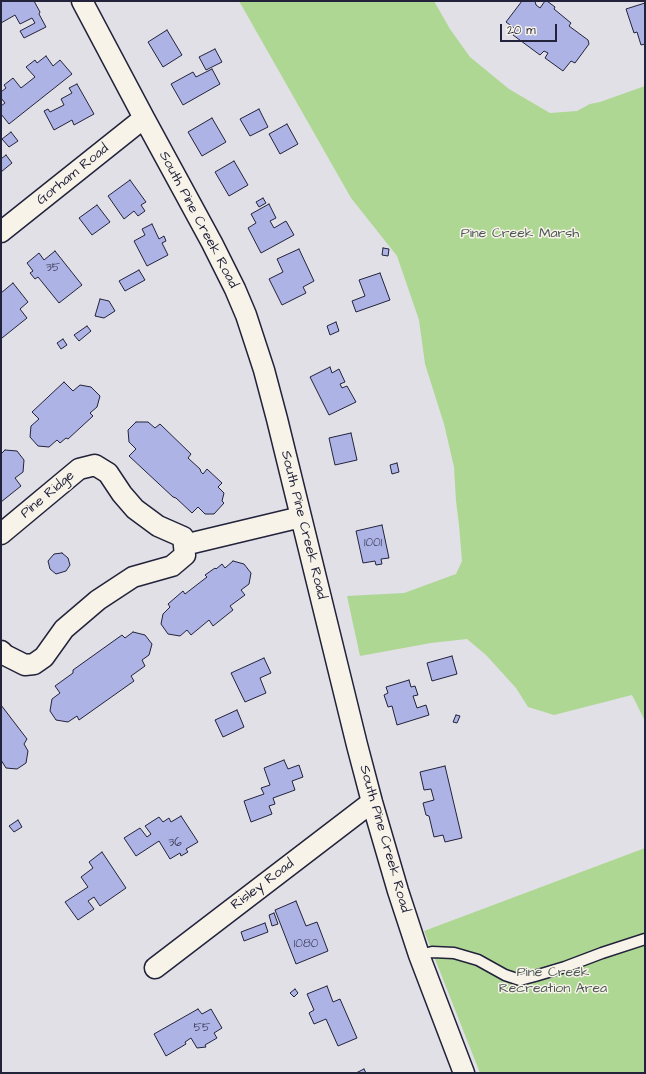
<!DOCTYPE html>
<html>
<head>
<meta charset="utf-8">
<style>
	body { margin:0 }
	#map { position:relative; width:646px; height:1074px; overflow:hidden; background:#e1e0e7; font-family:"Architects Daughter",sans-serif }
	canvas { display:block }
	.frame { position:absolute; inset:0; border:2px solid #22223b; pointer-events:none }
	.scale { position:absolute; left:500px; top:24px; width:57px; height:18px; box-sizing:border-box; border:2px solid #22223b; border-top:0; padding-left:5px; font-size:12px; line-height:14px; white-space:nowrap; color:#22223b; -webkit-text-stroke:3px #f7f3e8; paint-order:stroke }
</style>
</head>
<body>
<div id="map">
<canvas width="646" height="1074"></canvas>
<div class="frame"></div>
<div class="scale">20 m</div>
</div>
<script>
const c = document.querySelector('canvas').getContext('2d');
c.lineJoin = 'round';
function fillPath(path, color) { c.fillStyle = color; c.fill(path, 'evenodd'); }
const shape = rows => new Path2D(rows.map(r => 'M' + r).join(''));
function strokePath(path, color, width, dash) { c.strokeStyle = color; c.lineWidth = width; c.lineCap = dash ? 'butt' : 'round'; c.setLineDash(dash || []); c.stroke(path); }
function drawText(font, color, halo, rows, align = 'center') {
  c.font = font + ' "Architects Daughter",sans-serif'; c.lineWidth = 3; c.setLineDash([]); c.textBaseline = 'middle'; c.strokeStyle = halo; c.fillStyle = color; for (const [text, x, y, turn = 0] of rows) {
    c.save(); c.translate(x, y); c.rotate((+turn || 0) * Math.PI / 180); c.textAlign = isNaN(turn) ? turn : align; if (halo) c.strokeText(text, 0, 0); c.fillText(text, 0, 0); c.restore();
  }
}
fillPath(shape([
	[239,1,434,1,450,29,470,57,509,89,550,113,577,111,590,104,600,102,645,86,645,721,632,695,554,715,528,707,516,688,486,655,467,639,431,643,360,656,347,596,404,593,456,574,462,561,459,525,456,501,454,467,444,424,425,364,419,320,397,256,351,198],
	[645,848,645,1073,480,1073,424,931]
]), '#afd794');
const building = shape([
	[4,1,34,1,40,12,39,14,46,27,24,38,20,31,35,23,32,18,20,24,15,15,1,23,1,2,4,1],
	[522,1,535,1,536,5,540,8,545,1,547,1,555,7,554,9,571,23,569,26,588,40,589,44,575,63,571,61,563,71,545,58,548,53,544,51,540,55,513,35,517,30,506,22,522,1],
	[645,3,645,44,641,45,637,32,634,33,626,9,645,3],
	[167,30,182,55,163,67,148,42,167,30],
	[215,49,222,62,206,70,199,57,215,49],
	[46,56,53,66,60,60,72,74,9,124,1,114,1,106,5,103,1,98,1,92,6,88,4,85,13,78,21,88,35,77,26,67,35,60,37,63,46,56],
	[212,69,220,84,183,105,171,84,193,72,196,77,212,69],
	[77,84,94,114,74,125,72,120,54,130,44,111,48,109,50,112,64,105,61,99,72,93,69,88,77,84],
	[259,109,268,127,250,136,240,119,259,109],
	[212,118,226,142,202,156,188,132,212,118],
	[287,124,298,144,280,154,269,134,287,124],
	[11,132,18,141,9,147,2,139,11,132],
	[6,155,12,163,1,172,1,159,6,155],
	[234,161,248,185,229,196,215,172,234,161],
	[130,180,146,202,141,205,145,211,138,216,134,211,124,219,108,196,130,180],
	[263,198,266,203,259,207,256,202,263,198],
	[269,204,276,218,270,221,274,228,286,221,294,235,261,253,248,228,256,223,251,214,269,204],
	[97,205,110,222,92,235,79,218,97,205],
	[152,224,159,239,164,236,166,241,162,243,168,255,147,266,134,241,145,235,142,229,152,224],
	[383,248,389,249,388,256,382,255,383,248],
	[299,249,314,281,303,287,306,293,282,305,269,279,283,272,277,259,299,249],
	[55,251,82,285,59,303,38,277,35,279,30,273,33,271,27,263,39,253,44,260,55,251],
	[139,270,145,280,125,291,119,281,139,270],
	[380,273,390,300,356,312,352,301,365,296,359,280,380,273],
	[13,283,28,302,20,309,27,318,2,338,1,337,1,293,13,283],
	[100,299,109,301,115,311,104,318,95,316,100,299],
	[336,322,339,331,330,335,327,326,336,322],
	[87,326,91,331,79,341,74,335,87,326],
	[63,339,67,345,61,349,57,343,63,339],
	[330,367,332,373,339,369,345,382,340,384,342,388,347,386,356,402,329,415,310,377,330,367],
	[64,382,73,391,80,385,91,387,100,396,97,407,90,413,93,416,68,439,66,438,60,443,57,440,49,447,38,446,30,437,31,426,39,419,32,412,64,382],
	[136,422,148,422,155,428,160,424,191,454,188,458,200,469,201,472,203,474,207,469,222,483,218,487,224,493,222,501,224,503,214,514,205,514,198,507,192,513,176,498,173,497,129,456,136,449,129,442,128,430,136,422],
	[351,433,357,460,335,465,329,438,351,433],
	[5,450,17,451,24,460,23,472,15,478,21,486,1,502,1,454,5,450],
	[397,463,399,472,392,474,390,465,397,463],
	[382,525,389,558,381,559,382,564,376,565,375,561,363,563,356,531,382,525],
	[62,553,68,558,70,565,66,571,56,574,50,569,48,561,54,554,62,553],
	[233,561,244,564,251,573,249,584,241,590,245,595,230,606,233,610,213,626,209,620,191,635,187,630,180,636,168,634,161,624,163,614,170,607,168,604,183,591,185,594,207,577,205,575,215,568,216,569,222,564,225,568,233,561],
	[133,632,145,635,152,644,149,655,142,660,145,666,131,676,134,681,79,720,77,716,68,722,56,720,50,711,52,699,60,693,55,686,73,673,73,670,122,635,125,638,133,632],
	[452,656,457,674,432,681,427,663,452,656],
	[264,658,271,673,260,678,266,693,245,702,231,673,264,658],
	[409,680,411,687,415,686,418,695,413,696,417,708,426,705,429,715,397,725,392,706,388,707,384,695,388,693,386,687,409,680],
	[1,705,27,739,24,744,28,751,26,763,17,769,6,768,1,760,1,705],
	[237,710,244,727,223,737,215,720,237,710],
	[456,715,460,716,457,723,453,722,456,715],
	[284,760,288,769,299,765,303,777,292,781,295,790,273,798,275,804,269,806,272,814,251,822,244,801,264,794,261,788,270,785,264,768,284,760],
	[445,766,462,838,445,842,443,835,434,837,429,816,426,815,423,803,434,800,431,789,424,790,420,772,445,766],
	[181,816,198,842,186,849,188,852,181,856,180,853,170,859,159,841,136,856,124,838,140,828,147,837,151,834,145,826,159,817,163,822,169,818,171,822,181,816],
	[18,820,22,827,14,832,9,826,18,820],
	[102,852,126,888,100,906,94,897,88,901,94,909,78,920,65,902,88,887,81,877,93,868,89,862,102,852],
	[296,901,306,926,317,922,328,951,296,964,275,910,296,901],
	[274,913,278,924,272,926,269,915,274,913],
	[265,923,268,932,244,941,241,932,265,923],
	[327,986,333,1002,340,999,357,1038,338,1046,326,1019,314,1024,309,1013,314,1010,307,994,327,986],
	[295,989,298,993,294,997,290,993,295,989],
	[198,1009,202,1014,211,1009,222,1028,214,1033,217,1038,205,1045,206,1047,197,1048,191,1038,185,1042,186,1044,166,1056,154,1034,198,1009],
	[364,1069,366,1073,356,1073,364,1069]
]);
fillPath(building, '#adb4e5');
strokePath(building, '#22223b', 1);
const lane = shape([
	[419,955,432,952,454,953,478,960,505,975,520,980,535,976,565,967,602,953,645,939]
]);
const street = shape([
	[82,1,144,118,212,243,235,289,246,315,264,370,277,419,357,745,372,802,398,891,419,955,464,1073],
	[1,232,144,118],
	[1,534,79,469,95,465,108,473,122,494,135,509,158,526,183,537,185,555,172,566,133,577,98,600,64,629,44,657,34,664,25,665,5,655,1,651],
	[184,545,301,517],
	[155,968,372,802]
]);
strokePath(lane, '#22223b', 13);
strokePath(street, '#22223b', 23);
strokePath(lane, '#f7f3e8', 10);
strokePath(street, '#f7f3e8', 20);
drawText('12px', '#454666', null, [
	["35",53,268],
	["1001",373,543],
	["36",175,843],
	["1080",306,944],
	["55",202,1028]
]);
drawText('14px', '#22223b', '#f7f3e8', [
	["Gorham Road",73,175,-39],
	["South Pine Creek Road",198,220,62],
	["Pine Ridge",48,495,-40],
	["South Pine Creek Road",303,525,76],
	["South Pine Creek Road",384,839,74],
	["Risley Road",263,885,-37]
]);
drawText('14px', '#4c5856', '#f7f3e8', [
	["Pine Creek Marsh",520,234],
	["Pine Creek",553,973],
	["Recreation Area",553,989]
]);
</script>
</body>
</html>
